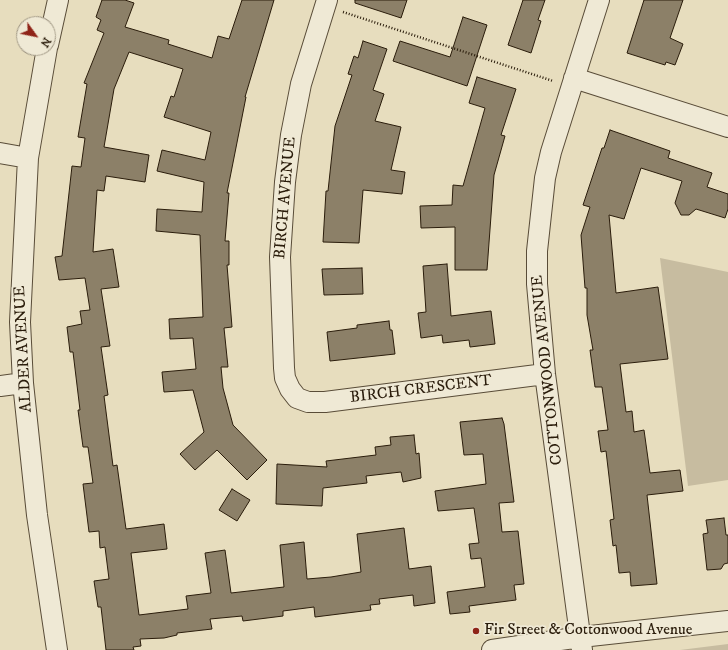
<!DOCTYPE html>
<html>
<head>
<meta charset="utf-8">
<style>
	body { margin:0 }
	#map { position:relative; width:728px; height:650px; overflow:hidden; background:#e7ddbe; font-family:"IM FELL DW Pica",serif }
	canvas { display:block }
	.north { position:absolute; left:16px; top:16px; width:40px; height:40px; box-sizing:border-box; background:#efe9d5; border:1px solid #a09784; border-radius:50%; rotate:123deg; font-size:11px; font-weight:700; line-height:16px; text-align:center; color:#2a1c0b }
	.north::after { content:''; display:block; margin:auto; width:14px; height:18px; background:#8f2418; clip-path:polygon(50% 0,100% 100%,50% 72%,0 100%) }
</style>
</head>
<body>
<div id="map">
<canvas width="728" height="650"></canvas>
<div class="north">N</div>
</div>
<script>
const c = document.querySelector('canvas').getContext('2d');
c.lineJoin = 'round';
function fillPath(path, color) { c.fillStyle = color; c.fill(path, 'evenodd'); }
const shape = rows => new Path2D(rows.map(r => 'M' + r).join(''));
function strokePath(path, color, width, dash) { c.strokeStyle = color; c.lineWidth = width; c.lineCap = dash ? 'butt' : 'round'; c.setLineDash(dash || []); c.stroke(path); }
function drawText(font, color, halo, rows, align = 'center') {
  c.font = font + ' "IM FELL DW Pica",serif'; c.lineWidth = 3.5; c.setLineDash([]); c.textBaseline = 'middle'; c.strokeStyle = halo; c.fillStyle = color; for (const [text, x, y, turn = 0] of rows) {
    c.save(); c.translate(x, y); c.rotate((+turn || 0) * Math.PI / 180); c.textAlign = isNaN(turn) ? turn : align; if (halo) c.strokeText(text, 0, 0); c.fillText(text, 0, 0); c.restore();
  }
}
fillPath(shape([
	[660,258,728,272,728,480,688,486],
	[728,644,728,650,680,650]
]), '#c7bca0');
const building = shape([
	[102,0,125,0,134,3,125,27,169,40,168,44,212,58,218,36,229,39,242,0,274,0,245,97,246,97,227,193,229,193,225,241,229,241,229,265,227,265,232,327,224,328,228,367,221,367,223,388,233,425,267,460,247,480,217,450,195,470,180,454,204,432,193,390,164,392,162,372,196,369,193,338,170,339,169,319,203,317,200,235,156,231,157,209,202,212,204,182,157,171,162,150,205,160,211,132,164,117,171,96,174,97,183,69,129,52,114,89,104,147,149,155,145,182,106,176,104,191,97,190,93,252,113,249,119,287,101,289,110,346,101,347,108,395,104,396,113,466,117,465,126,529,164,524,167,549,131,553,139,615,188,609,186,596,211,593,205,553,225,550,231,593,284,587,280,545,304,542,307,579,331,577,361,572,357,534,404,528,409,569,431,566,435,603,414,606,413,595,379,599,380,604,370,605,371,610,315,617,314,607,283,611,283,616,243,621,242,616,210,619,212,629,177,633,177,635,164,638,140,639,141,646,133,647,134,650,106,650,101,607,98,607,94,581,109,579,105,547,100,548,99,531,89,532,83,484,93,483,88,447,83,447,78,410,80,410,73,352,70,352,67,327,82,324,80,311,90,310,85,278,59,280,55,257,62,256,72,166,81,167,85,138,78,137,87,84,84,83,104,33,97,30,101,20,96,17,102,0],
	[355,0,407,0,401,18,355,3,355,0],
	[523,0,545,0,538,20,541,21,531,53,508,45,523,0],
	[644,0,683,0,670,38,683,44,675,65,666,62,665,65,627,53,644,0],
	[463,17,487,25,467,86,393,61,400,41,450,57,463,17],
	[363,41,387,49,373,90,384,94,375,121,401,127,391,170,405,172,402,194,363,190,359,243,323,242,326,191,328,191,335,126,352,75,348,74,354,56,358,58,363,41],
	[477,77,516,89,501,135,505,136,494,175,487,270,455,270,455,227,421,228,420,206,452,205,453,185,463,186,485,108,469,103,477,77],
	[610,130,670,151,668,158,712,173,707,187,728,194,728,209,725,218,696,209,689,215,681,215,675,203,682,181,641,168,624,219,609,215,616,293,658,287,668,359,620,364,626,412,632,411,634,432,644,430,650,473,680,470,683,491,647,495,657,584,631,586,630,572,619,573,616,545,613,546,610,520,614,519,606,451,601,452,598,431,608,430,602,387,595,387,590,350,593,350,587,315,587,288,585,288,581,235,590,207,583,205,602,148,604,148,610,130],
	[447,264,451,316,491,311,495,344,470,347,469,340,443,343,442,335,421,338,418,313,426,312,423,266,447,264],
	[362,268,363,294,324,295,322,269,362,268],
	[389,321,390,330,392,330,395,354,330,361,327,332,357,328,357,325,389,321],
	[502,418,504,424,514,502,499,503,502,532,518,531,524,584,514,585,516,600,469,606,470,612,450,614,447,592,485,587,481,558,471,559,469,544,479,543,474,508,438,511,435,491,486,484,483,454,464,455,460,422,502,418],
	[414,435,416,454,419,453,421,478,403,482,401,472,366,476,367,483,323,488,322,506,276,504,277,464,327,467,326,461,376,455,375,447,391,445,390,437,414,435],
	[232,489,250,500,237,521,219,510,232,489],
	[724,518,726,535,728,535,728,563,724,564,721,569,707,570,703,534,708,533,706,520,724,518]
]);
fillPath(building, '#8c8068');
strokePath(building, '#2a1c0b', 1);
const minor = shape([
	[327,0,301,84,291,135,285,182,280,257,284,368,285,378,290,389,297,398,308,402,325,402,545,374],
	[48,45,58,0],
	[47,48,28,158,20,322,23,383,37,515,57,650],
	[574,78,728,127],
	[0,153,28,158],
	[0,386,23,383],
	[492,650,581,637,728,621],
	[582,650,545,374,537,284,537,251,545,178,551,152,599,0]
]);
strokePath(minor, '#594c38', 22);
strokePath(shape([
	[343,12,553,81]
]), '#2a1c0b', 2.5, [1, 2]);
strokePath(minor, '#efe9d5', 20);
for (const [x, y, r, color] of [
	[476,631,4,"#8f2418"]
]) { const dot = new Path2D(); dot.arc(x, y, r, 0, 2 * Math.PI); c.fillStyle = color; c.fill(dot); strokePath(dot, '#efe9d5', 1.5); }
drawText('16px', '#2a1c0b', '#efe9d5', [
	["BIRCH AVENUE",286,198,-85],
	["ALDER AVENUE",24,349,-93],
	["COTTONWOOD AVENUE",548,370,-96],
	["BIRCH CRESCENT",421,390,-7]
]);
drawText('16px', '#2a1c0b', '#efe9d5', [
	["Fir Street & Cottonwood Avenue",484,631]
], 'left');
</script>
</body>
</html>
